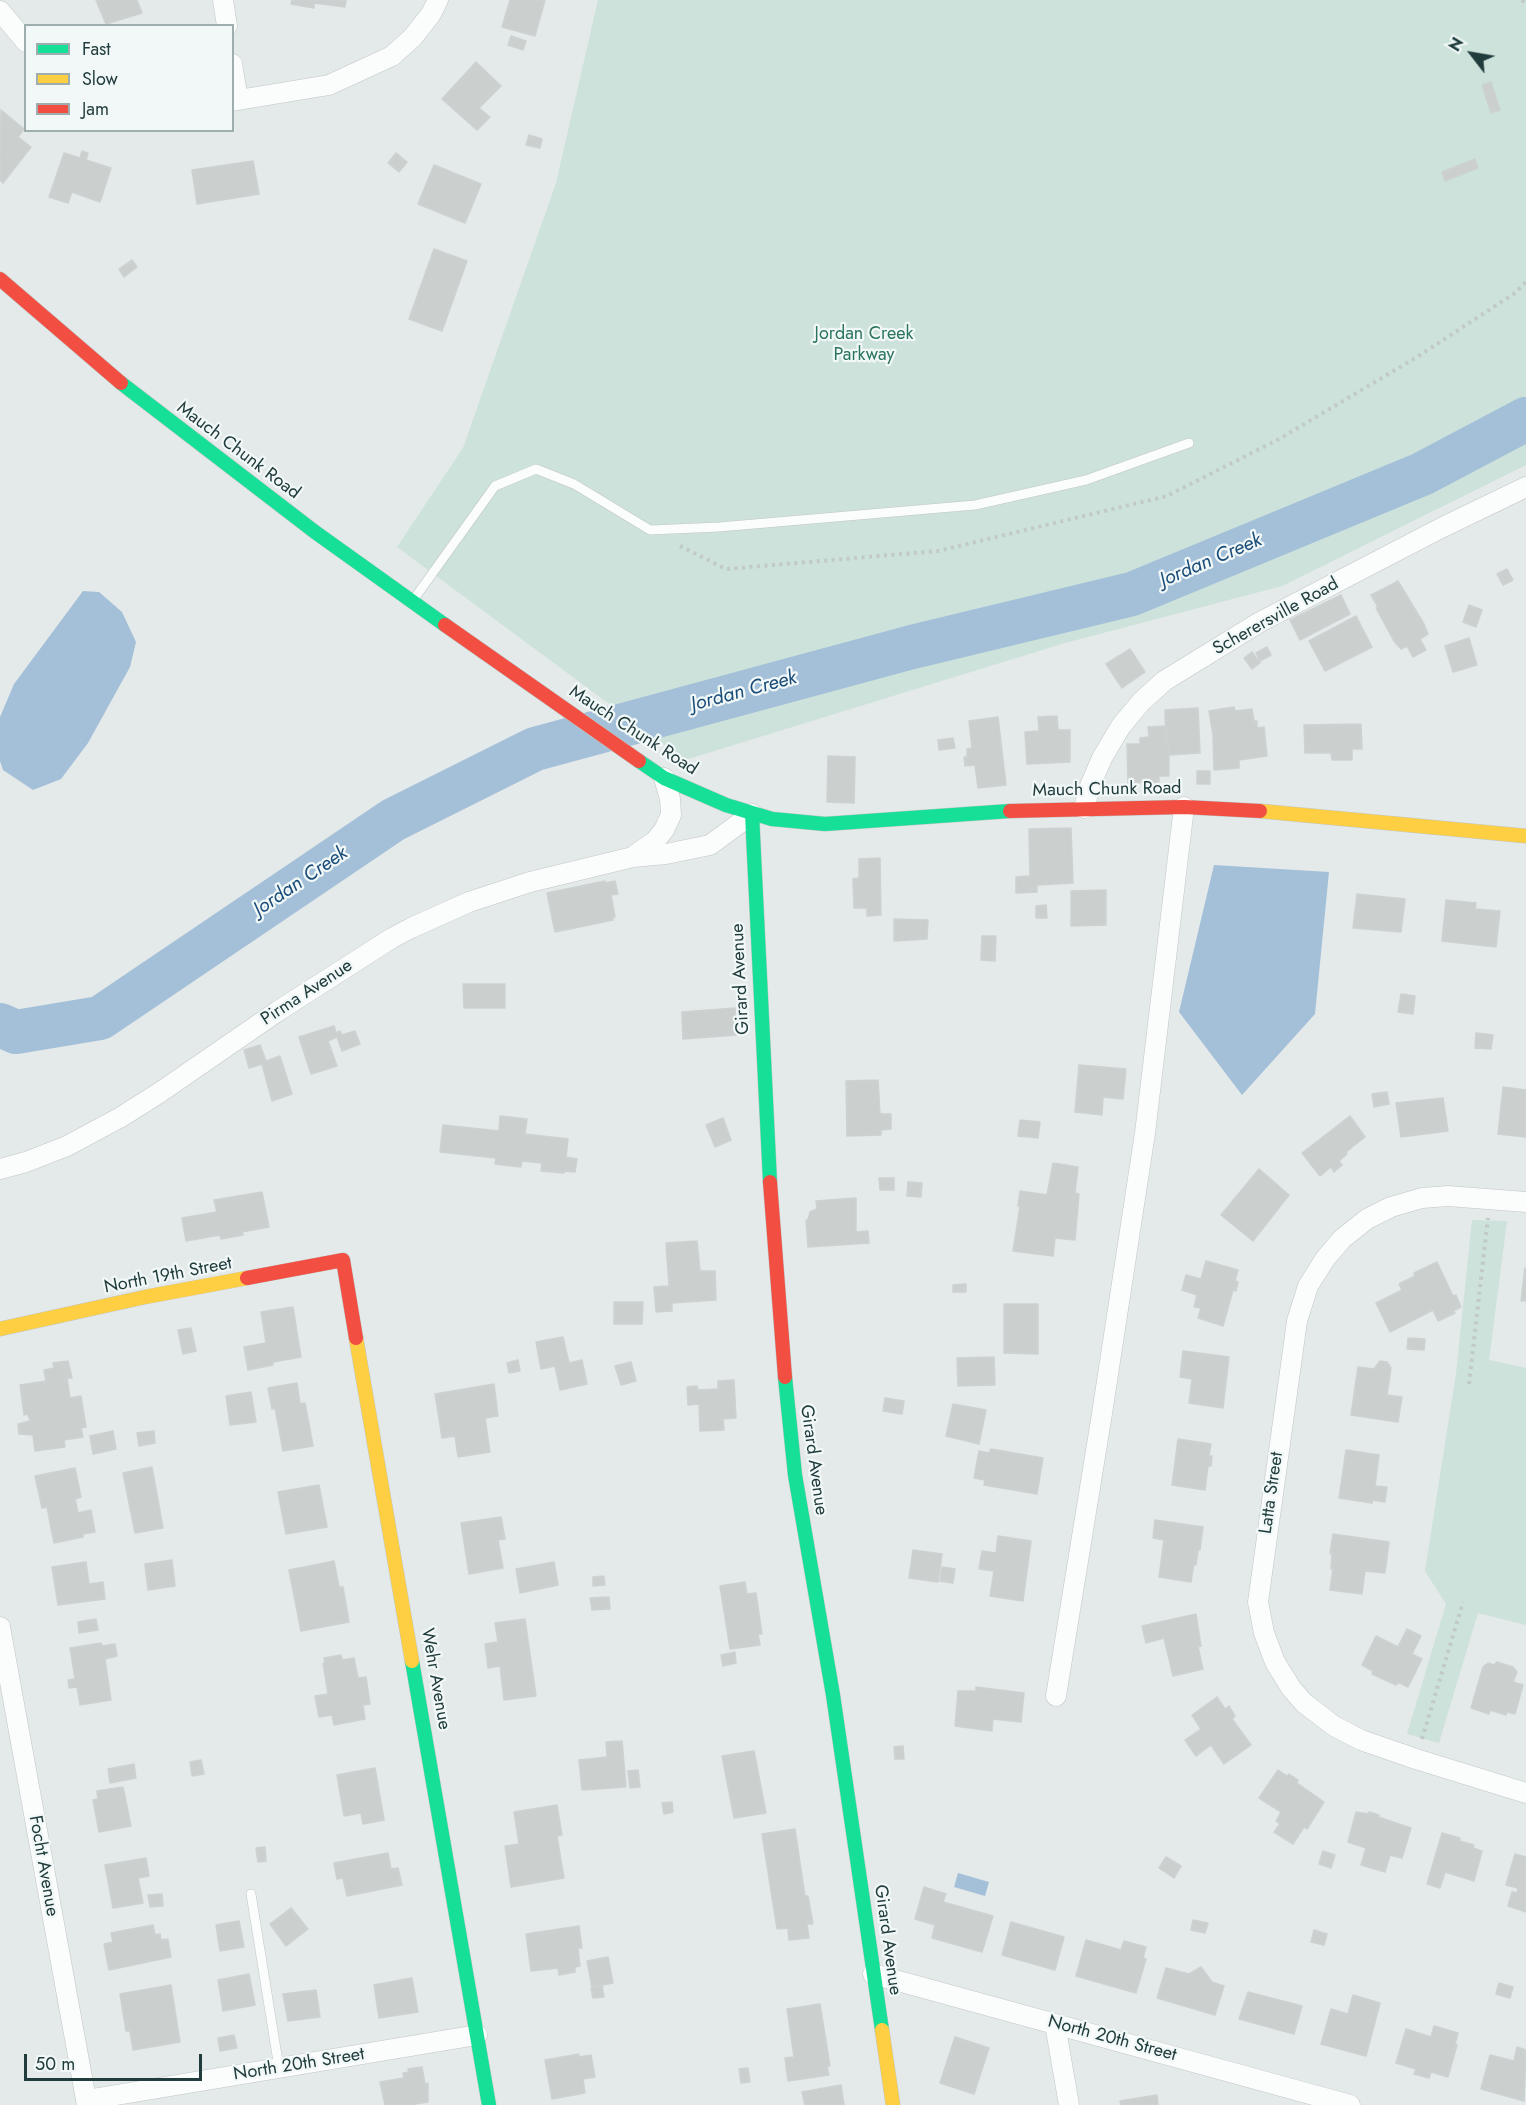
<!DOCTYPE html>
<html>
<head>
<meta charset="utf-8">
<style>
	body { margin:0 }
	#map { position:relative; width:1526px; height:2105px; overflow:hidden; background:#e4e9e9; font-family:Jost,sans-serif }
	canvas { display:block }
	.legend { position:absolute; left:24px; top:24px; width:210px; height:108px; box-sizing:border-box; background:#f1f8f7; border:2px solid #9eadad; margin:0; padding:8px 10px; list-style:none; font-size:18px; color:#213c3d }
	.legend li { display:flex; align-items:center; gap:12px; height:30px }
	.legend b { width:30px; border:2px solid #9eadad }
	.north { position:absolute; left:1442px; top:24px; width:60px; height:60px; -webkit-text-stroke:4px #f1f8f7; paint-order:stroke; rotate:301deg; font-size:16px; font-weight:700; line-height:24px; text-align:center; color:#213c3d }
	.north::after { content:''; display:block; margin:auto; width:21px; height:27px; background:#213c3d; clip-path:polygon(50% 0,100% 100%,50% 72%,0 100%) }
	.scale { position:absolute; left:24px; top:2054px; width:178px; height:27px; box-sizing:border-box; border:3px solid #213c3d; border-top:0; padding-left:8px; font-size:18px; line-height:21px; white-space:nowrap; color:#213c3d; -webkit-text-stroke:4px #f1f8f7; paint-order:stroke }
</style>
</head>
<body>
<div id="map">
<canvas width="1526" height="2105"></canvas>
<ul class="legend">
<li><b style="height:8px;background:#16e098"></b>Fast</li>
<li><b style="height:8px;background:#ffcf43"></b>Slow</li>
<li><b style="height:8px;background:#f24e42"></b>Jam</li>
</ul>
<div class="north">N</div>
<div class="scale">50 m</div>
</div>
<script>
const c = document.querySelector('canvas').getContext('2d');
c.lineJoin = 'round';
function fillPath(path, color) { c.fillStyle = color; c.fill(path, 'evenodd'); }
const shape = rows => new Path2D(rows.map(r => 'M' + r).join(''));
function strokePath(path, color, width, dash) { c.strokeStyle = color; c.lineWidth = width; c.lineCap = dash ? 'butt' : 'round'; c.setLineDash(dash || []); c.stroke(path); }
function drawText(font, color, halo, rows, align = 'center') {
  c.font = font + ' Jost,sans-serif'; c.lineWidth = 4.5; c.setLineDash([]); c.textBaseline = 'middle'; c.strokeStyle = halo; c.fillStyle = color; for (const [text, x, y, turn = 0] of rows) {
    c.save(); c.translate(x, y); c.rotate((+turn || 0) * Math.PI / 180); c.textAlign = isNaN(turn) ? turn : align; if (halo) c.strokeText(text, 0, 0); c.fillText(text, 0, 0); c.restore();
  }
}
fillPath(shape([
	[598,0,1526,0,1526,465,1282,586,1065,643,685,760,397,547,463,448,556,183],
	[1472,1220,1507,1221,1489,1360,1526,1368,1526,1625,1478,1613,1439,1743,1407,1734,1446,1604,1425,1571,1456,1374]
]), '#cce2da');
fillPath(shape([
	[83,591,99,592,122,612,136,642,130,667,88,743,61,779,33,790,3,770,0,761,0,717,14,684],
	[1214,865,1329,872,1315,1014,1242,1095,1179,1012],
	[958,1873,989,1882,985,1896,954,1887]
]), '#a4c0d9');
strokePath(shape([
	[0,1025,16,1032,100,1018,393,820,535,749,912,647,1132,594,1422,474,1526,419]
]), '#a4c0d9', 44);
const building = shape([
	[96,0,137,0,142,13,106,24,96,0],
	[292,0,346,0,345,7,314,3,314,8,291,4,292,0],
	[510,0,545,0,535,36,502,27,510,0],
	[511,36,526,41,523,50,508,45,511,36],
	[476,62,501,86,479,108,490,117,477,130,442,99,476,62],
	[1491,82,1500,110,1491,113,1482,85,1491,82],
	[1,110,24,129,18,137,31,147,3,183,0,180,1,110],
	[529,135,542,139,540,148,526,145,529,135],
	[82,151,88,153,86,160,111,168,100,202,72,192,68,203,49,197,64,153,80,158,82,151],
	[396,153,407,162,399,172,388,163,396,153],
	[1475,159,1478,168,1445,181,1442,172,1475,159],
	[253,161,259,194,197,204,192,170,253,161],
	[434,165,481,184,465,223,418,204,434,165],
	[434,249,467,261,442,331,409,319,434,249],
	[132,260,137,267,124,277,119,269,132,260],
	[1507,569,1513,580,1503,585,1497,574,1507,569],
	[1398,581,1424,624,1428,634,1420,639,1426,650,1420,653,1385,588,1398,581],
	[1385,588,1420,653,1413,657,1407,646,1401,649,1394,641,1376,608,1378,607,1371,595,1385,588],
	[1341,595,1350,614,1300,640,1290,620,1341,595],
	[1469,605,1482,610,1476,627,1463,622,1469,605],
	[1356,616,1372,647,1325,671,1309,641,1356,616],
	[1469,638,1477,665,1453,672,1445,646,1469,638],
	[1267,647,1271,655,1260,661,1256,653,1267,647],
	[1130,649,1145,672,1122,688,1106,664,1130,649],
	[1252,652,1260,663,1252,669,1244,658,1252,652],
	[1234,707,1235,711,1252,709,1254,721,1257,721,1257,728,1264,727,1267,756,1239,760,1239,768,1214,770,1213,735,1209,711,1234,707],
	[1198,708,1200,753,1169,755,1169,747,1166,747,1165,710,1198,708],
	[1057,716,1058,730,1070,730,1070,762,1027,764,1025,732,1039,731,1038,717,1057,716],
	[998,717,1006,785,978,788,975,765,965,766,964,757,967,757,967,749,972,748,969,721,998,717],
	[1361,724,1362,749,1352,749,1352,760,1332,760,1331,753,1305,753,1304,725,1361,724],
	[1166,726,1166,747,1169,747,1169,776,1159,776,1159,782,1128,783,1127,744,1140,744,1140,738,1149,737,1148,727,1166,726],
	[953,738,955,748,939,750,938,740,953,738],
	[828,756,855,757,854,803,827,802,828,756],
	[1197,771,1210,771,1210,784,1197,784,1197,771],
	[1071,828,1073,883,1037,885,1037,892,1016,893,1016,877,1030,876,1029,829,1071,828],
	[880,858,881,915,867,916,867,908,854,908,853,879,859,878,859,859,880,858],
	[605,881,606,883,615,881,618,894,611,895,615,917,612,917,613,920,555,932,547,893,605,881],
	[1106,890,1106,925,1071,926,1071,891,1106,890],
	[1357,894,1405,899,1401,932,1353,928,1357,894],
	[1446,900,1476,903,1475,909,1500,911,1496,947,1442,941,1446,900],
	[1046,905,1047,918,1036,918,1036,906,1046,905],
	[894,919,928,920,927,939,894,941,894,919],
	[982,936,996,936,995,961,981,960,982,936],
	[463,984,505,984,505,1008,464,1008,463,984],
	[1401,994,1415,996,1413,1014,1398,1012,1401,994],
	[735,1008,737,1035,683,1039,682,1012,735,1008],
	[334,1026,336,1033,340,1031,342,1035,355,1031,360,1044,342,1051,337,1037,328,1041,337,1066,311,1074,299,1037,334,1026],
	[1476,1033,1493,1035,1491,1049,1475,1048,1476,1033],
	[260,1045,266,1061,280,1056,292,1094,272,1101,262,1064,249,1068,244,1050,260,1045],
	[1079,1065,1126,1069,1123,1099,1103,1097,1102,1115,1075,1112,1079,1065],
	[878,1080,880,1114,891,1114,891,1129,881,1130,881,1135,847,1136,846,1081,878,1080],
	[1503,1087,1526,1090,1526,1137,1498,1134,1503,1087],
	[1387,1092,1389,1104,1374,1107,1372,1094,1387,1092],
	[1443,1098,1448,1131,1401,1137,1396,1103,1443,1098],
	[500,1116,527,1119,525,1134,568,1139,566,1157,577,1159,575,1172,564,1171,564,1173,541,1171,542,1163,522,1161,521,1167,495,1164,496,1158,440,1152,443,1125,499,1131,500,1116],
	[1350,1116,1365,1137,1346,1152,1347,1154,1339,1161,1342,1165,1334,1172,1331,1167,1320,1176,1302,1153,1350,1116],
	[723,1118,731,1140,715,1147,706,1125,723,1118],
	[1020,1120,1040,1122,1038,1138,1018,1136,1020,1120],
	[1053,1163,1078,1167,1075,1193,1079,1194,1075,1240,1055,1238,1053,1256,1013,1251,1020,1206,1018,1206,1020,1191,1047,1195,1053,1163],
	[1259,1169,1289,1195,1253,1241,1221,1215,1259,1169],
	[879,1178,894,1178,894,1190,880,1190,879,1178],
	[908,1182,922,1183,921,1197,907,1196,908,1182],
	[262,1192,269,1227,242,1232,243,1235,221,1239,220,1235,186,1241,182,1218,217,1212,214,1200,262,1192],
	[856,1198,856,1232,868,1231,869,1243,808,1247,806,1220,808,1220,810,1212,817,1209,816,1201,856,1198],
	[697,1241,700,1271,715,1271,716,1300,672,1303,672,1311,656,1312,654,1287,669,1286,666,1243,697,1241],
	[1206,1261,1238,1270,1235,1281,1238,1282,1236,1291,1233,1290,1223,1326,1198,1318,1201,1308,1194,1307,1197,1295,1182,1290,1186,1275,1201,1279,1206,1261],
	[1437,1262,1453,1296,1456,1295,1461,1307,1453,1311,1455,1313,1438,1321,1433,1310,1390,1332,1376,1303,1402,1290,1399,1284,1415,1276,1414,1273,1437,1262],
	[1525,1268,1526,1268,1526,1301,1521,1301,1525,1268],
	[966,1284,966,1292,953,1292,953,1285,966,1284],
	[614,1302,643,1302,642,1324,614,1324,614,1302],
	[1004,1304,1038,1304,1038,1354,1004,1353,1004,1304],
	[293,1307,301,1357,273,1362,273,1365,248,1370,244,1347,266,1343,261,1312,293,1307],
	[191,1328,196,1351,183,1354,178,1330,191,1328],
	[563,1337,569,1363,582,1360,587,1384,560,1390,555,1366,541,1369,536,1342,563,1337],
	[1408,1338,1425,1339,1424,1350,1407,1349,1408,1338],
	[1183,1351,1229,1357,1223,1408,1189,1403,1192,1379,1180,1377,1183,1351],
	[994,1357,995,1385,958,1386,957,1358,994,1357],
	[518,1360,520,1371,509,1373,507,1363,518,1360],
	[68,1361,72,1378,67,1378,70,1398,81,1396,86,1427,81,1428,83,1437,64,1440,65,1447,35,1451,33,1435,19,1434,18,1424,30,1421,28,1414,24,1415,20,1385,46,1381,44,1370,54,1368,53,1363,68,1361],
	[1380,1361,1387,1362,1391,1368,1387,1395,1402,1397,1398,1422,1351,1415,1358,1367,1374,1369,1380,1361],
	[631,1362,636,1381,621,1385,615,1366,631,1362],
	[734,1380,736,1418,723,1419,724,1430,700,1431,699,1404,688,1405,687,1387,697,1386,698,1390,718,1389,718,1381,734,1380],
	[297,1383,300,1404,305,1403,313,1446,283,1451,275,1408,272,1409,268,1388,297,1383],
	[494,1384,498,1416,485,1418,490,1452,458,1457,455,1436,442,1438,435,1394,494,1384],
	[251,1392,256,1422,230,1425,226,1396,251,1392],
	[885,1398,904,1401,902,1414,883,1411,885,1398],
	[953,1404,986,1410,979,1444,946,1436,953,1404],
	[113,1431,116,1449,93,1454,90,1436,113,1431],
	[154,1431,155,1443,139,1446,137,1433,154,1431],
	[1178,1439,1211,1444,1209,1456,1212,1456,1211,1466,1208,1466,1205,1490,1172,1485,1178,1439],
	[991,1449,1043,1458,1037,1494,984,1485,985,1480,974,1478,979,1451,989,1453,991,1449],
	[1346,1450,1379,1455,1375,1486,1387,1487,1385,1502,1373,1500,1372,1503,1339,1498,1346,1450],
	[152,1467,163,1528,135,1533,123,1473,152,1467],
	[75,1468,81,1497,75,1499,78,1513,91,1510,95,1532,83,1534,83,1537,54,1543,47,1507,42,1508,35,1476,75,1468],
	[319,1485,327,1527,286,1534,278,1492,319,1485],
	[501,1517,505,1539,498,1540,503,1568,469,1574,461,1523,501,1517],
	[1155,1520,1203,1527,1200,1550,1198,1550,1196,1565,1194,1564,1191,1582,1159,1577,1164,1540,1153,1538,1155,1520],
	[1333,1534,1389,1542,1385,1573,1365,1571,1362,1594,1330,1590,1333,1569,1331,1569,1332,1554,1330,1554,1333,1534],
	[998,1536,1031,1541,1023,1601,990,1596,994,1571,979,1569,982,1551,996,1553,998,1536],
	[913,1550,942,1554,938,1582,909,1578,913,1550],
	[172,1560,175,1586,148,1590,145,1564,172,1560],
	[334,1561,339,1587,343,1587,349,1622,301,1631,289,1570,334,1561],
	[86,1562,89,1584,103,1582,105,1599,58,1605,52,1567,86,1562],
	[554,1562,558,1585,520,1593,516,1569,554,1562],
	[942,1567,955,1569,953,1583,940,1581,942,1567],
	[604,1576,605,1585,593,1586,593,1577,604,1576],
	[745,1582,747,1594,756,1593,762,1634,758,1634,760,1645,730,1649,720,1586,745,1582],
	[609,1597,610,1609,592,1610,590,1598,609,1597],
	[1196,1614,1201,1646,1198,1647,1203,1669,1173,1676,1164,1638,1146,1643,1142,1626,1196,1614],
	[96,1619,98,1630,79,1633,78,1622,96,1619],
	[525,1619,536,1696,504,1700,500,1666,488,1668,485,1644,498,1642,495,1623,525,1619],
	[1407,1629,1421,1636,1412,1654,1422,1659,1408,1687,1398,1682,1396,1685,1372,1674,1373,1671,1362,1665,1376,1636,1398,1647,1407,1629],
	[101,1643,102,1646,115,1644,117,1656,105,1659,111,1700,80,1705,77,1687,69,1688,68,1680,75,1679,70,1648,101,1643],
	[735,1652,736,1663,723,1666,721,1655,735,1652],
	[341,1655,342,1660,354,1658,358,1678,366,1677,370,1704,363,1705,365,1719,334,1725,332,1715,319,1717,315,1696,328,1694,323,1663,325,1663,324,1658,341,1655],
	[1497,1662,1513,1667,1517,1672,1513,1682,1523,1685,1515,1714,1507,1712,1506,1715,1490,1710,1489,1714,1471,1708,1483,1667,1488,1663,1494,1665,1497,1662],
	[976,1687,1024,1693,1021,1722,993,1719,992,1731,955,1726,958,1691,976,1691,976,1687],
	[1217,1697,1225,1709,1229,1706,1235,1716,1232,1719,1251,1745,1224,1764,1211,1745,1196,1756,1185,1740,1201,1729,1192,1715,1217,1697],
	[622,1741,626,1787,582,1790,579,1760,607,1757,606,1742,622,1741],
	[903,1746,904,1759,895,1759,894,1747,903,1746],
	[754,1751,766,1813,734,1818,722,1756,754,1751],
	[201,1760,204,1774,192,1776,190,1762,201,1760],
	[134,1764,136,1778,110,1783,108,1769,134,1764],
	[375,1768,384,1820,363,1824,361,1813,344,1816,337,1775,375,1768],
	[638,1770,640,1787,630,1788,628,1771,638,1770],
	[1278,1770,1287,1776,1289,1774,1298,1780,1297,1783,1324,1802,1307,1829,1304,1827,1293,1844,1274,1832,1280,1824,1276,1821,1281,1812,1259,1798,1278,1770],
	[123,1787,131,1826,99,1832,93,1800,98,1799,97,1791,123,1787],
	[672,1802,673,1812,664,1814,662,1803,672,1802],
	[557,1805,562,1835,557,1836,564,1878,511,1887,505,1846,519,1844,514,1812,557,1805],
	[1356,1812,1368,1814,1369,1812,1379,1815,1378,1817,1411,1828,1402,1858,1390,1855,1385,1872,1361,1865,1366,1848,1348,1842,1356,1812],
	[795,1829,805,1896,808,1896,813,1924,807,1924,809,1938,789,1940,788,1928,777,1929,762,1834,795,1829],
	[1442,1833,1460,1838,1459,1841,1474,1845,1473,1848,1482,1851,1474,1881,1445,1872,1440,1888,1427,1884,1442,1833],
	[265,1847,266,1861,258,1862,256,1848,265,1847],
	[1323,1851,1335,1855,1331,1868,1319,1864,1323,1851],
	[388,1853,391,1869,398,1868,402,1885,347,1896,343,1878,337,1879,334,1863,388,1853],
	[1515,1854,1526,1857,1526,1912,1508,1906,1512,1892,1517,1893,1518,1888,1506,1885,1515,1854],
	[1166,1857,1181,1866,1174,1878,1159,1868,1166,1857],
	[146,1858,149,1876,138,1878,143,1903,113,1908,105,1865,146,1858],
	[924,1887,946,1894,943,1902,993,1916,982,1952,932,1938,935,1925,915,1919,924,1887],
	[162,1894,163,1906,150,1907,148,1895,162,1894],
	[291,1908,308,1929,286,1946,270,1924,291,1908],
	[1193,1920,1208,1923,1205,1933,1191,1930,1193,1920],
	[239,1921,244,1947,220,1951,216,1925,239,1921],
	[1011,1922,1064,1937,1055,1970,1002,1955,1011,1922],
	[153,1925,155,1935,160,1934,161,1940,168,1939,171,1957,109,1970,104,1944,113,1942,111,1933,153,1925],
	[579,1926,582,1948,578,1948,580,1966,575,1967,575,1972,559,1975,558,1968,531,1971,526,1934,579,1926],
	[1314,1930,1327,1934,1324,1945,1311,1942,1314,1930],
	[1086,1940,1121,1950,1124,1941,1146,1947,1143,1958,1146,1959,1136,1993,1076,1976,1086,1940],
	[608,1957,613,1983,592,1987,587,1961,608,1957],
	[1201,1967,1212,1982,1224,1986,1215,2015,1157,1998,1166,1968,1189,1974,1201,1967],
	[249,1974,255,2005,223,2011,218,1980,249,1974],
	[412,1978,418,2012,379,2018,374,1985,412,1978],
	[1499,1983,1513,1987,1510,1998,1496,1994,1499,1983],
	[171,1985,180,2042,133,2050,130,2031,126,2031,120,1994,171,1985],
	[602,1986,604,1997,593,1998,591,1988,602,1986],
	[316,1990,320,2017,288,2021,283,1994,316,1990],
	[1248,1992,1302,2006,1294,2034,1239,2019,1248,1992],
	[1353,1995,1380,2003,1366,2056,1321,2044,1331,2009,1348,2014,1353,1995],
	[820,2004,830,2066,827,2066,829,2075,788,2081,785,2058,794,2057,787,2009,820,2004],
	[1434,2026,1458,2033,1455,2044,1457,2045,1448,2077,1431,2072,1429,2078,1414,2074,1416,2069,1396,2063,1406,2029,1431,2037,1434,2026],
	[234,2035,237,2048,220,2051,218,2038,234,2035],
	[955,2037,989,2048,974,2094,940,2083,955,2037],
	[1517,2047,1526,2050,1524,2101,1481,2089,1490,2055,1514,2061,1517,2047],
	[579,2054,579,2057,591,2055,595,2077,583,2079,585,2093,552,2099,545,2060,579,2054],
	[422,2067,425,2084,428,2083,428,2102,409,2105,385,2105,380,2082,404,2078,403,2073,409,2072,408,2069,422,2067],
	[748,2068,750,2082,741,2083,739,2069,748,2068],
	[841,2085,844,2105,805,2105,802,2092,841,2085],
	[1157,2095,1158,2105,1121,2105,1120,2101,1157,2095]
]);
fillPath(building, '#cbd0cf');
strokePath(building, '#ccd2d2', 1.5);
const lane = shape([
	[414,599,495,486,536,469,574,484,650,530,719,527,975,505,1086,480,1189,443],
	[251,1894,279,2068]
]);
const street = shape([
	[223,0,227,26],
	[0,11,26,42],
	[232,64,238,100],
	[232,101,329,85,392,56,413,37,431,14,438,0],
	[1084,808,1090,786,1102,758,1121,726,1141,702,1164,681,1260,622,1441,528,1526,487],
	[635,855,655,841,664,830,671,815,670,799,664,778],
	[0,1169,26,1162,67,1146,121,1117,159,1093,278,1011,392,938,411,928,469,902,530,882,633,857,666,854,710,845,752,814],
	[1526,1202,1448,1196,1422,1198,1391,1207,1367,1219,1342,1239,1325,1259,1308,1286,1297,1321,1258,1602,1264,1633,1275,1662,1291,1688,1304,1703,1334,1726,1361,1740,1416,1759,1526,1793],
	[0,1627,87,2105],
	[1056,1696,1101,1420,1145,1133,1184,807],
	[873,1974,1350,2105],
	[1055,2024,1069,2105],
	[86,2100,477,2035]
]);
const fast = shape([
	[121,383,315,532,445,625],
	[639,761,664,778,726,805,772,819,825,824,1010,811],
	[752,814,770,1182],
	[785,1377,795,1475,833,1695,882,2030],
	[412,1661,489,2105]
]);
const slow = shape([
	[1260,811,1526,836],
	[0,1329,145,1297,247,1278],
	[356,1338,412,1661],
	[882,2030,893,2105]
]);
const jam = shape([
	[0,279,121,383],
	[445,625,639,761],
	[1010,811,1184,807,1260,811],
	[770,1182,785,1377],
	[247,1278,343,1260,356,1338]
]);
strokePath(lane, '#c1c6c6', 10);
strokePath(street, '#c1c6c6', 21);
strokePath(fast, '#bfc7c6', 15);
strokePath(slow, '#bfc7c6', 15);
strokePath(jam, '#bfc7c6', 15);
strokePath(shape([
	[1522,0,1526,4],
	[680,546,726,569,938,551,1167,496,1279,439,1417,357,1515,293,1526,282],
	[1469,1384,1488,1218],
	[1422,1739,1463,1602]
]), '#c1c9c9', 4, [3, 4.5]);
strokePath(lane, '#fbfcfc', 9);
strokePath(street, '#fbfcfc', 20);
strokePath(fast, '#16e098', 14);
strokePath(slow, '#ffcf43', 14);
strokePath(jam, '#f24e42', 14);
drawText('18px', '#2b745e', '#f1f8f7', [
	["Jordan Creek",864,335],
	["Parkway",864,356]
]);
drawText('18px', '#213c3d', '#f1f8f7', [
	["Mauch Chunk Road",238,451,37],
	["Scherersville Road",1276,617,-29],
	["Mauch Chunk Road",633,731,33],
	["Mauch Chunk Road",1107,790,-1],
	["Girard Avenue",741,979,-93],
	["Pirma Avenue",307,993,-33],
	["North 19th Street",168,1276,-11],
	["Girard Avenue",813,1460,82],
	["Latta Street",1272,1493,-82],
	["Wehr Avenue",435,1679,80],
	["Focht Avenue",43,1866,80],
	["Girard Avenue",887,1940,82],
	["North 20th Street",1112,2039,15],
	["North 20th Street",299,2065,-9]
]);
drawText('italic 20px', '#1a4c79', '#f1f8f7', [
	["Jordan Creek",1211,561,-23],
	["Jordan Creek",744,692,-15],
	["Jordan Creek",301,882,-34]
]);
</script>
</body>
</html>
